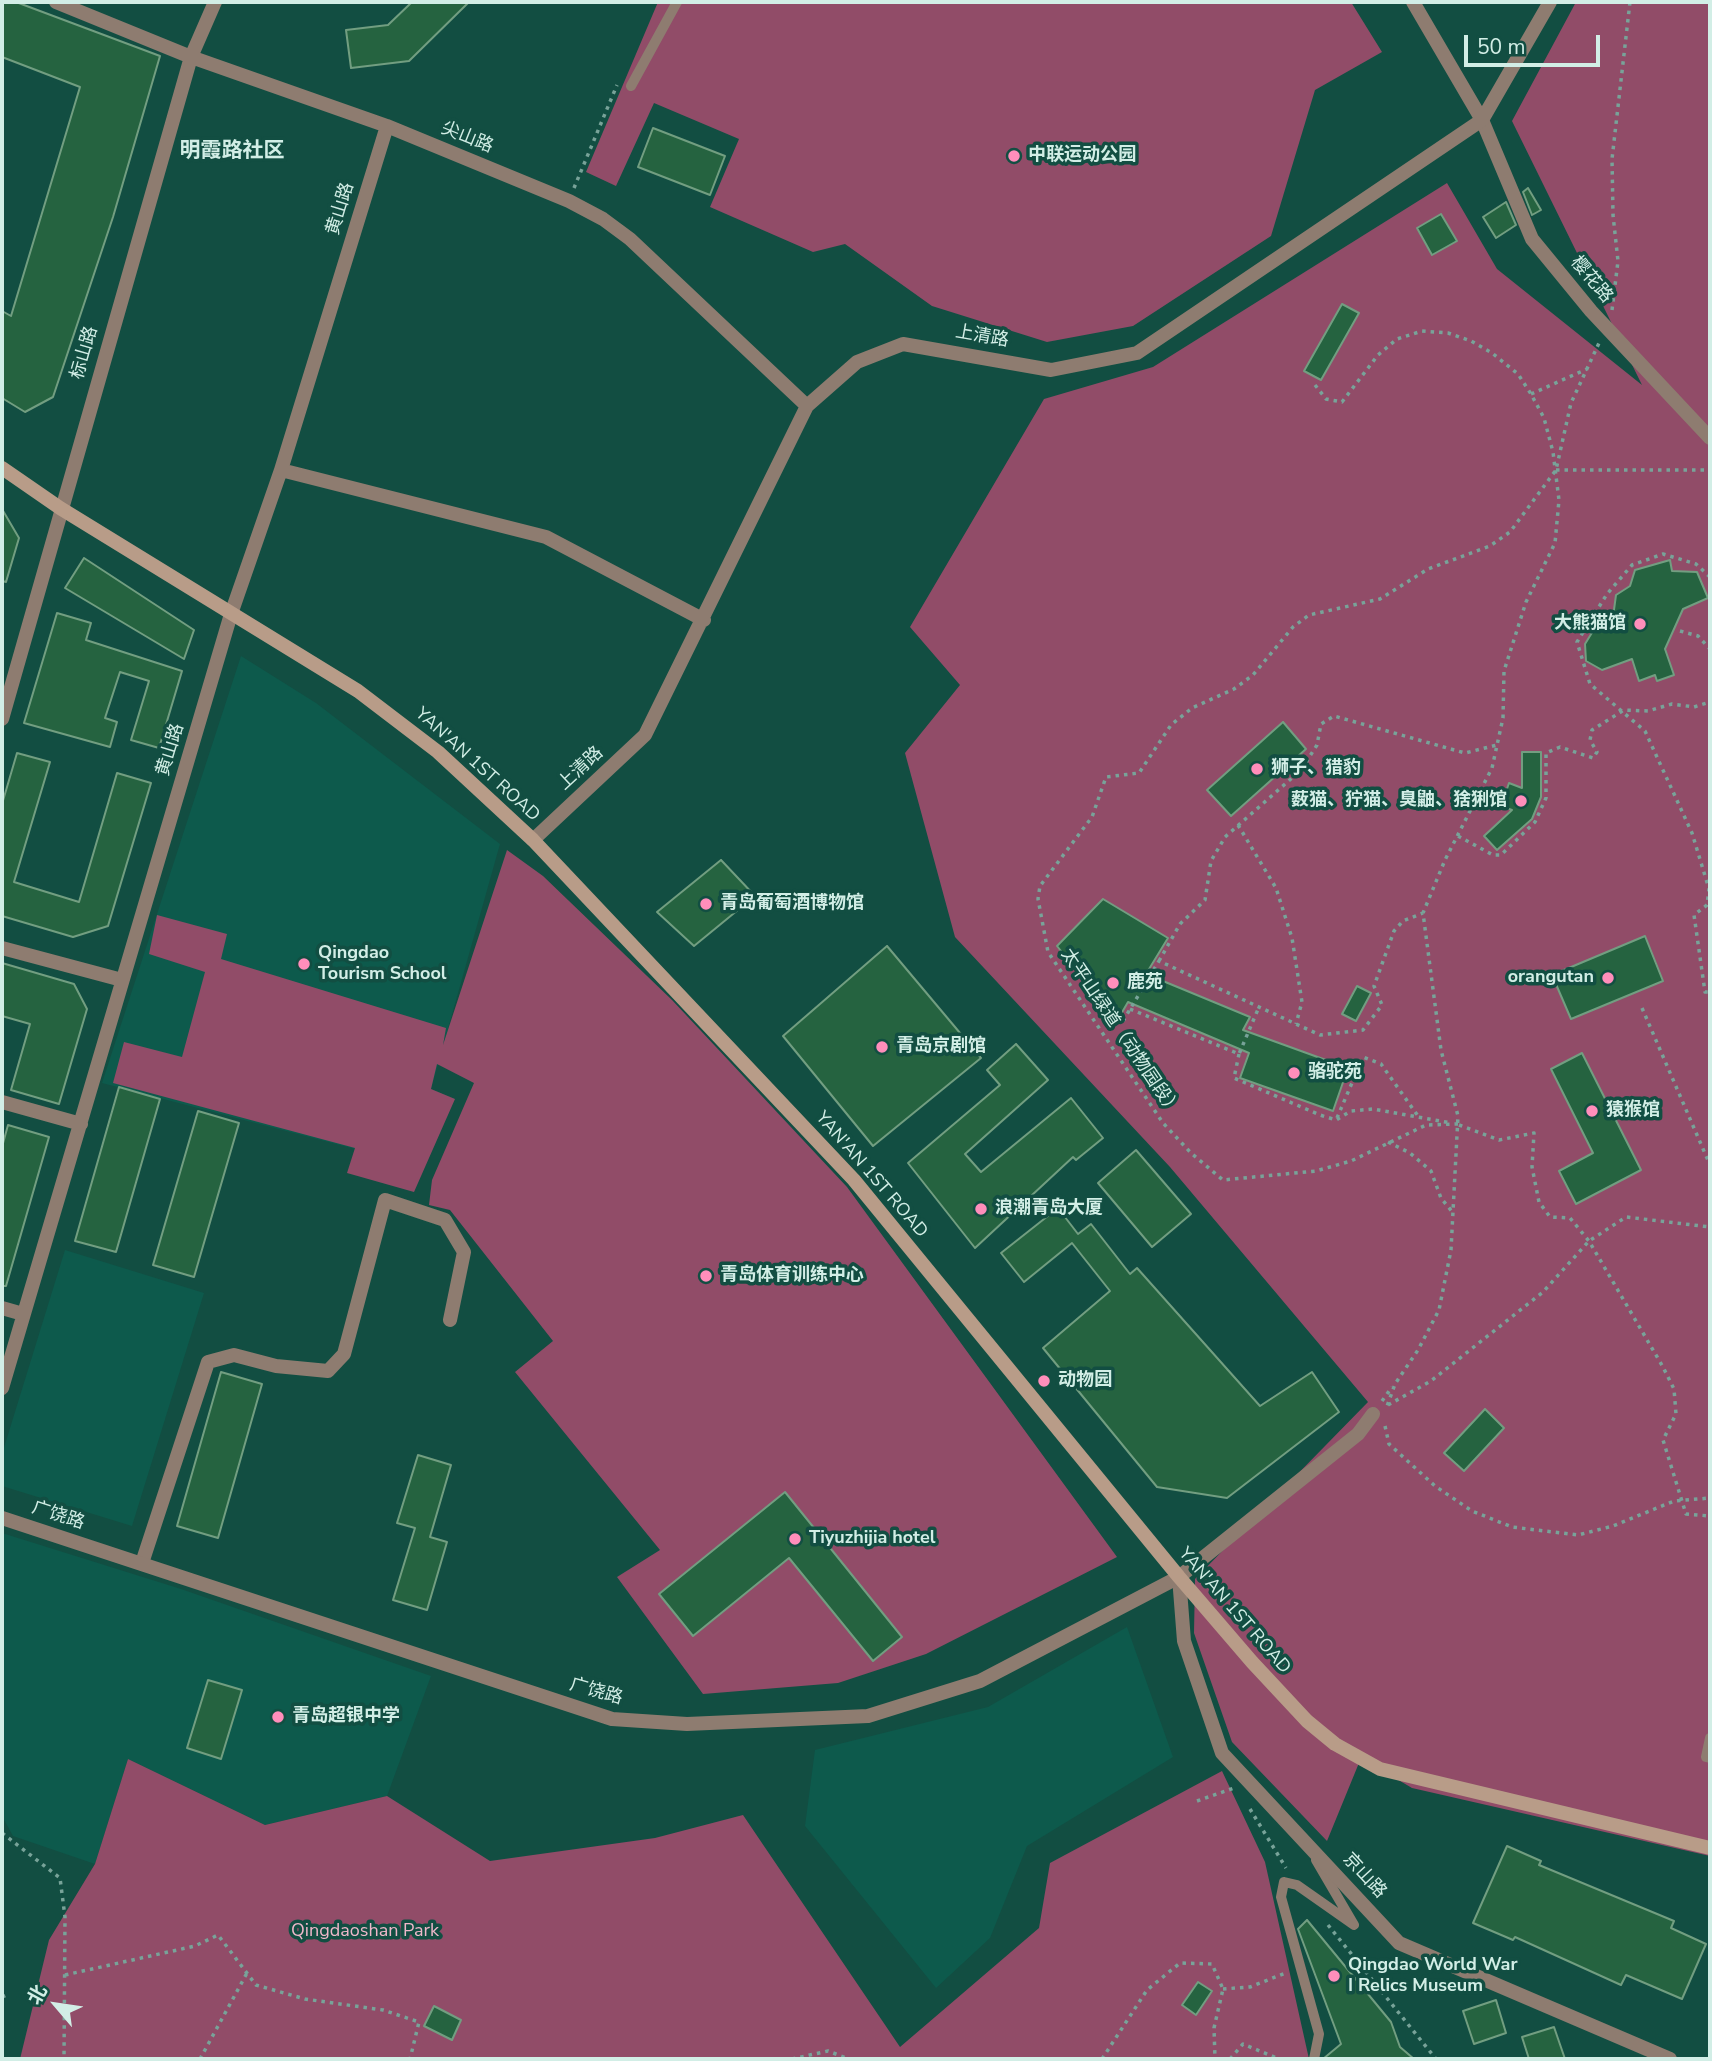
<!DOCTYPE html>
<html>
<head>
<meta charset="utf-8">
<style>
	body { margin:0 }
	#map { position:relative; width:1712px; height:2061px; overflow:hidden; background:#124e42; font-family:"Nunito Sans","Noto Sans SC",sans-serif }
	canvas { display:block }
	.frame { position:absolute; inset:0; border:4px solid #d2eee6; pointer-events:none }
	.north { position:absolute; left:21px; top:1970px; width:70px; height:70px; -webkit-text-stroke:5px #124e42; paint-order:stroke; rotate:299deg; font-size:19px; font-weight:700; line-height:28px; text-align:center; color:#d2eee6 }
	.north::after { content:''; display:block; margin:auto; width:24px; height:32px; background:#d2eee6; clip-path:polygon(50% 0,100% 100%,50% 72%,0 100%) }
	.scale { position:absolute; left:1464px; top:35px; width:136px; height:32px; box-sizing:border-box; border:4px solid #d2eee6; border-top:0; padding-left:9px; font-size:21px; line-height:24px; white-space:nowrap; color:#d2eee6; -webkit-text-stroke:5px #124e42; paint-order:stroke }
</style>
</head>
<body>
<div id="map">
<canvas width="1712" height="2061"></canvas>
<div class="frame"></div>
<div class="north">北</div>
<div class="scale">50 m</div>
</div>
<script>
const c = document.querySelector('canvas').getContext('2d');
c.lineJoin = 'round';
function fillPath(path, color) { c.fillStyle = color; c.fill(path, 'evenodd'); }
const shape = rows => new Path2D(rows.map(r => 'M' + r).join(''));
function strokePath(path, color, width, dash) { c.strokeStyle = color; c.lineWidth = width; c.lineCap = dash ? 'butt' : 'round'; c.setLineDash(dash || []); c.stroke(path); }
function drawText(font, color, halo, rows, align = 'center') {
  c.font = font + ' "Nunito Sans","Noto Sans SC",sans-serif'; c.lineWidth = 7; c.setLineDash([]); c.textBaseline = 'middle'; c.strokeStyle = halo; c.fillStyle = color; for (const [text, x, y, turn = 0] of rows) {
    c.save(); c.translate(x, y); c.rotate((+turn || 0) * Math.PI / 180); c.textAlign = isNaN(turn) ? turn : align; if (halo) c.strokeText(text, 0, 0); c.fillText(text, 0, 0); c.restore();
  }
}
fillPath(shape([
	[241,656,316,703,500,844,431,1089,455,1099,355,1149,102,1083],
	[65,1250,204,1293,132,1526,2,1486,2,1454],
	[2,1533,181,1589,431,1676,387,1796,265,1825,128,1759,95,1864,13,1836,2,1816],
	[1127,1627,1173,1757,1027,1846,990,1938,936,1988,805,1826,815,1750,988,1707]
]), '#0d5a4c');
fillPath(shape([
	[658,2,1351,2,1382,52,1315,90,1271,236,1133,326,1047,342,932,306,845,244,813,252,710,207,739,139,654,103,616,186,586,172],
	[1576,2,1710,2,1710,1856,1412,1788,1361,1758,1327,1841,1232,1742,1194,1633,1195,1579,1368,1402,1170,1167,955,937,905,753,960,685,910,627,1044,399,1153,367,1447,183,1497,269,1642,385,1512,121],
	[507,850,543,876,672,1000,847,1187,1117,1557,926,1654,838,1683,703,1694,617,1577,660,1550,515,1372,553,1341,450,1210,429,1205,432,1180,474,1083,437,1064,431,1089,455,1099,414,1192,347,1173,355,1148,113,1083,124,1042,182,1057,205,972,149,954,157,915,227,934,221,959,446,1028,443,1045],
	[128,1759,265,1825,387,1796,490,1861,655,1838,743,1815,900,2047,1039,1928,1050,1863,1222,1771,1265,1862,1309,2059,20,2059,49,1940,95,1864]
]), '#914c68');
const building = shape([
	[2,2,16,2,160,56,113,217,53,397,25,412,2,398,2,311,11,316,80,87,2,57,2,2],
	[412,2,469,2,409,61,351,68,346,30,388,25,412,2],
	[653,128,725,156,710,195,638,167,653,128],
	[1528,188,1541,210,1532,215,1523,192,1528,188],
	[1506,202,1516,225,1496,238,1483,217,1506,202],
	[1441,214,1457,241,1432,255,1417,228,1441,214],
	[1342,304,1359,313,1321,380,1304,371,1342,304],
	[2,509,19,538,6,582,2,581,2,509],
	[84,558,194,630,184,659,65,588,84,558],
	[1670,560,1672,571,1697,572,1708,598,1683,609,1665,649,1674,675,1657,681,1655,675,1639,681,1632,659,1602,670,1586,661,1585,644,1593,631,1613,617,1616,595,1630,586,1635,570,1670,560],
	[57,613,91,623,86,640,182,671,159,748,131,740,149,681,120,672,105,718,117,722,110,747,24,723,57,613],
	[1283,722,1306,749,1231,816,1207,790,1283,722],
	[1522,752,1541,752,1541,797,1532,819,1497,850,1484,836,1512,810,1501,806,1509,783,1522,788,1522,752],
	[17,753,50,762,14,882,79,902,117,773,151,783,108,926,73,937,2,916,2,804,17,753],
	[721,860,755,896,694,946,657,912,721,860],
	[1103,899,1168,938,1146,974,1250,1017,1243,1030,1348,1068,1333,1111,1240,1078,1249,1053,1128,1002,1117,1021,1057,946,1103,899],
	[1645,936,1663,981,1571,1019,1552,975,1645,936],
	[887,946,981,1058,873,1146,783,1036,887,946],
	[2,963,74,984,87,1009,59,1104,11,1090,30,1024,2,1016,2,963],
	[1357,986,1371,993,1356,1021,1342,1014,1357,986],
	[1016,1044,1048,1080,965,1154,981,1172,1071,1098,1103,1138,1076,1160,1073,1157,975,1248,908,1163,1000,1085,987,1070,1016,1044],
	[1582,1053,1641,1170,1576,1204,1559,1171,1593,1153,1551,1069,1582,1053],
	[119,1087,160,1099,116,1252,75,1241,119,1087],
	[198,1111,239,1123,194,1277,153,1265,198,1111],
	[8,1125,49,1137,6,1286,2,1286,2,1147,8,1125],
	[1136,1150,1191,1214,1152,1247,1098,1183,1136,1150],
	[1058,1208,1078,1234,1091,1224,1130,1274,1137,1268,1260,1406,1312,1372,1339,1412,1227,1498,1157,1487,1043,1348,1110,1291,1072,1243,1024,1282,1001,1253,1058,1208],
	[221,1372,262,1384,218,1538,177,1526,221,1372],
	[1485,1409,1504,1428,1464,1471,1444,1453,1485,1409],
	[418,1455,451,1465,430,1537,447,1542,427,1610,393,1600,415,1528,397,1523,418,1455],
	[785,1492,902,1637,873,1661,789,1558,693,1636,659,1594,785,1492],
	[208,1680,242,1690,221,1759,187,1748,208,1680],
	[1507,1846,1541,1861,1539,1865,1674,1921,1671,1928,1706,1944,1682,1999,1626,1975,1621,1985,1515,1937,1513,1940,1473,1923,1507,1846],
	[1307,1920,1391,2022,1400,2047,1414,2059,1323,2059,1341,2044,1298,1929,1307,1920],
	[1198,1982,1212,1991,1196,2015,1182,2005,1198,1982],
	[1496,2000,1506,2033,1474,2044,1463,2011,1496,2000],
	[434,2006,461,2020,452,2040,424,2026,434,2006],
	[1554,2027,1565,2059,1529,2059,1522,2037,1554,2027]
]);
fillPath(building, '#256340');
strokePath(building, '#729e81', 2);
strokePath(shape([
	[574,188,617,85],
	[1612,310,1618,261,1613,215,1612,159,1630,2],
	[1315,385,1326,399,1342,402,1378,355,1397,339,1422,331,1448,333,1471,341,1492,353,1518,374,1531,394,1544,418,1553,452,1559,500,1555,543,1526,602,1504,671,1503,718,1492,768,1445,860,1423,913,1441,1050,1458,1116,1451,1250,1439,1310,1418,1350,1395,1384,1386,1409],
	[1531,394,1587,369],
	[1556,470,1710,470],
	[1710,577,1696,564,1663,554,1632,565,1607,594,1577,642,1590,684,1645,731,1692,833,1709,889,1707,905,1694,915,1705,992,1710,992],
	[1680,631,1698,636,1710,649],
	[1238,825,1276,888,1292,938,1302,1002,1296,1024],
	[1458,836,1493,855,1501,855,1535,822,1546,798,1546,753,1560,747,1593,758,1597,752,1590,740,1592,730,1624,710,1648,711,1672,704,1694,707,1710,702],
	[1159,961,1180,924,1205,900,1211,861,1225,837,1301,770,1317,745,1321,724,1334,716,1465,753,1497,745],
	[1642,1008,1710,1165],
	[1130,1009,1239,1054,1259,1007],
	[1123,1021,1159,961,1320,1035,1363,1030,1382,1005,1374,986,1394,931,1403,921,1423,913],
	[1239,1054,1234,1078,1320,1115,1336,1120,1351,1111,1373,1109,1451,1123],
	[1337,1118,1363,1057,1381,1064,1418,1116],
	[1458,1124,1426,1125,1351,1161,1316,1171,1223,1180,1191,1153,1163,1123,1048,952,1038,899,1040,886,1092,817,1106,777,1139,773,1171,725,1192,708,1234,689,1253,675,1293,627,1309,615,1380,599,1428,569,1490,546,1510,532,1556,470,1571,403,1599,343],
	[1459,1125,1499,1140,1534,1133,1532,1167,1539,1202,1550,1217,1570,1218,1589,1241,1663,1367,1674,1389,1676,1414,1663,1440,1686,1514,1710,1516],
	[1388,1142,1410,1153,1431,1171,1441,1198,1454,1214],
	[1382,1401,1392,1387],
	[1388,1405,1431,1381,1543,1292,1589,1241,1626,1217,1710,1227],
	[1385,1426,1389,1444,1435,1486,1472,1511,1512,1527,1578,1535,1613,1526,1674,1501,1710,1498],
	[1197,1801,1234,1788],
	[1250,1809,1286,1868],
	[2,1833,60,1878,65,1917,64,2059],
	[1328,1925,1436,2059],
	[65,1975,195,1946,218,1935,256,1985,305,1999,383,2010,419,2022,410,2059],
	[1223,1989,1250,1987,1288,1972],
	[2,1997,9,1994],
	[200,2059,247,1973],
	[792,2059,828,2051,849,2059],
	[1102,2059,1147,1990,1180,1963,1212,1964,1223,1989,1214,2028,1215,2059],
	[1230,2059,1243,2044,1279,2059]
]), '#78a399', 3.5, [3.5, 5]);
strokePath(shape([
	[631,86,677,2],
	[1710,1738,1706,1757,1710,1758],
	[1314,2059,1319,2034,1281,1897,1284,1882,1297,1885,1354,1925,1316,1860]
]), '#8e7c70', 10);
strokePath(shape([
	[1482,120,1532,239,1591,311,1710,438]
]), '#8e7c70', 14);
strokePath(shape([
	[56,2,191,57,387,126,569,201,603,219,630,239,807,406],
	[1413,2,1482,120],
	[281,470,546,537,704,620],
	[2,719,191,57,215,2],
	[533,840,645,735,807,406,857,362,903,344,1051,370,1137,353,1482,120,1550,2],
	[2,948,122,980],
	[2,1102,81,1124],
	[2,1308,23,1314],
	[2,1388,231,614,281,470,387,126],
	[1373,1414,1358,1434,1179,1577,1184,1641,1222,1753,1399,1943,1670,2059],
	[142,1563,208,1362,234,1355,276,1366,328,1371,344,1354,385,1200,445,1220,464,1252,450,1320]
]), '#8e7c70', 14);
strokePath(shape([
	[2,1518,612,1719,687,1724,868,1716,980,1681,1179,1577]
]), '#8e7c70', 14);
strokePath(shape([
	[2,468,60,508,358,691,438,752,533,840,854,1180,1179,1577,1252,1662,1307,1721,1335,1744,1380,1769,1710,1848]
]), '#b89c88', 14);
for (const [x, y, r, color] of [
	[1014,156,7,"#ff8ebb"],
	[1640,624,7,"#ff8ebb"],
	[1257,769,7,"#ff8ebb"],
	[1521,801,7,"#ff8ebb"],
	[706,904,7,"#ff8ebb"],
	[304,964,7,"#ff8ebb"],
	[1608,978,7,"#ff8ebb"],
	[1113,983,7,"#ff8ebb"],
	[882,1047,7,"#ff8ebb"],
	[1294,1073,7,"#ff8ebb"],
	[1592,1111,7,"#ff8ebb"],
	[981,1209,7,"#ff8ebb"],
	[706,1276,7,"#ff8ebb"],
	[1044,1381,7,"#ff8ebb"],
	[795,1539,7,"#ff8ebb"],
	[278,1717,7,"#ff8ebb"],
	[1334,1976,7,"#ff8ebb"]
]) { const dot = new Path2D(); dot.arc(x, y, r, 0, 2 * Math.PI); c.fillStyle = color; c.fill(dot); strokePath(dot, '#124e42', 2.5); }
drawText('18px', '#d2eee6', '#124e42', [
	["尖山路",467,138,22],
	["黄山路",341,209,-73],
	["樱花路",1591,280,50],
	["上清路",982,337,10],
	["标山路",85,353,-74],
	["黄山路",171,750,-73],
	["YAN'AN 1ST ROAD",477,765,42],
	["上清路",581,769,-43],
	["太平山绿道（动物园段）",1120,1033,56],
	["YAN'AN 1ST ROAD",871,1175,49],
	["广饶路",58,1516,18],
	["YAN'AN 1ST ROAD",1234,1611,49],
	["广饶路",596,1692,16],
	["京山路",1364,1876,47]
]);
drawText('bold 18px', '#d2eee6', '#124e42', [
	["中联运动公园",1028,156],
	["大熊猫馆",1626,624,"right"],
	["狮子、猎豹",1271,769],
	["薮猫、狞猫、臭鼬、猞猁馆",1507,801,"right"],
	["青岛葡萄酒博物馆",720,904],
	["Qingdao",318,954],
	["Tourism School",318,975],
	["orangutan",1594,978,"right"],
	["鹿苑",1127,983],
	["青岛京剧馆",896,1047],
	["骆驼苑",1308,1073],
	["猿猴馆",1606,1111],
	["浪潮青岛大厦",995,1209],
	["青岛体育训练中心",720,1276],
	["动物园",1058,1381],
	["Tiyuzhijia hotel",809,1539],
	["青岛超银中学",292,1717],
	["Qingdao World War",1348,1966],
	["I Relics Museum",1348,1987]
], 'left');
drawText('18px', '#efb7ca', '#124e42', [
	["Qingdaoshan Park",365,1932]
]);
drawText('bold 21px', '#d2eee6', '#124e42', [
	["明霞路社区",232,152]
]);
</script>
</body>
</html>
